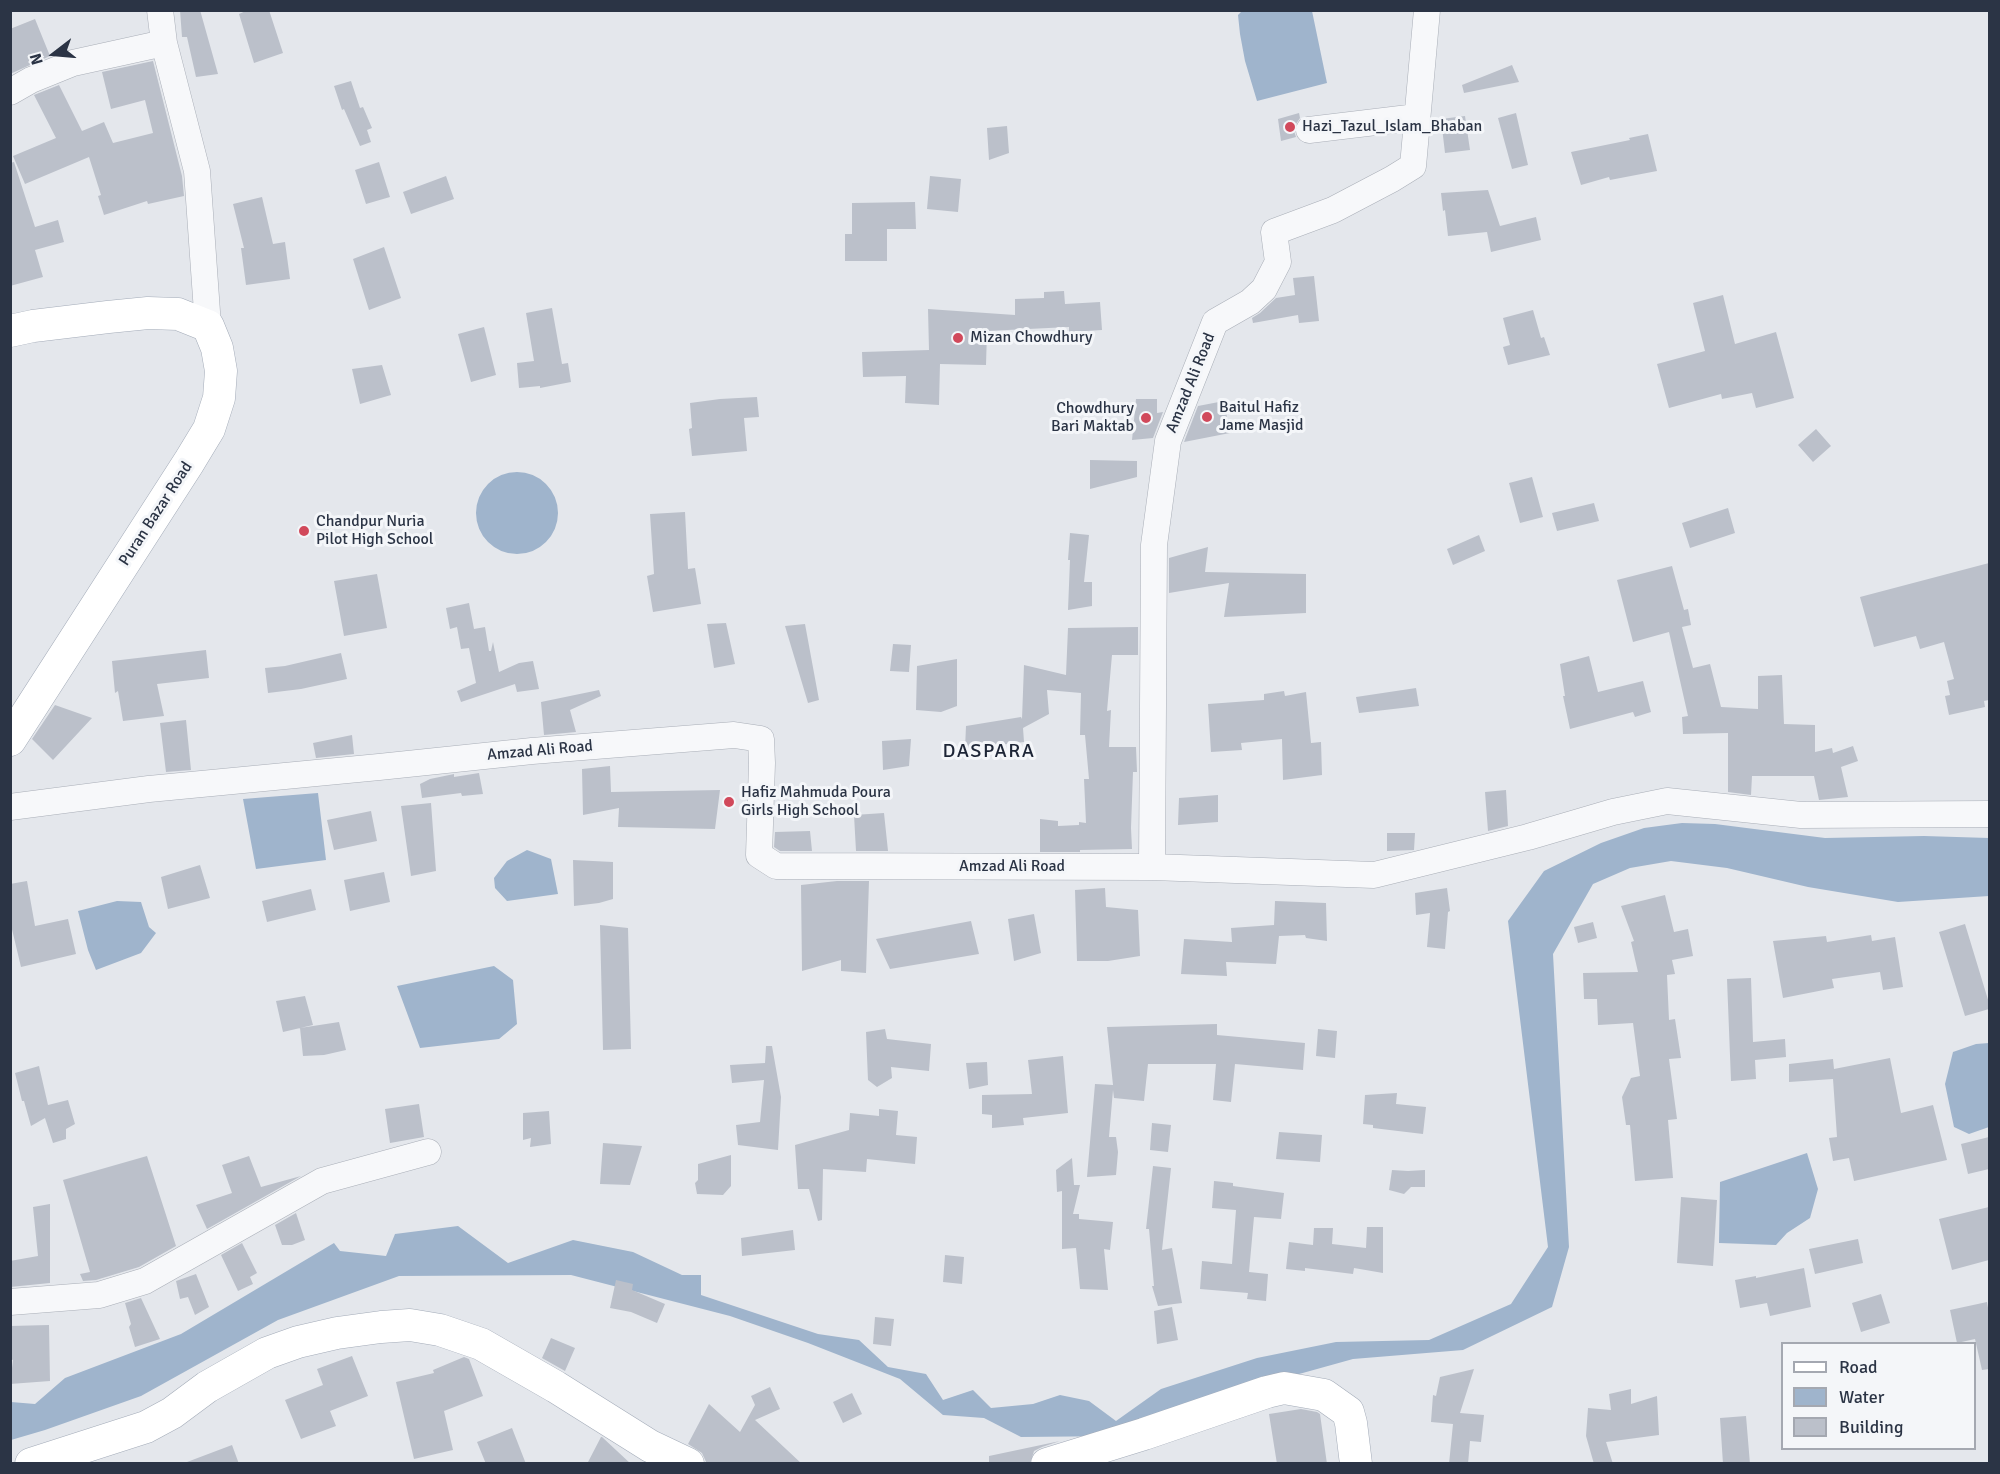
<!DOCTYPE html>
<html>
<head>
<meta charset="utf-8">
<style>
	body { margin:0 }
	#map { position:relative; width:2000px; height:1474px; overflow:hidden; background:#e4e7ec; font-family:Signika,sans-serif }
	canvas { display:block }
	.frame { position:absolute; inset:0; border:12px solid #2b3445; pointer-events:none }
	.legend { position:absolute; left:1781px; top:1342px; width:195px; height:108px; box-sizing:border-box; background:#f4f6f9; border:2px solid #a4a8b1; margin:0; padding:8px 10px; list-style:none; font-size:18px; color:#2b3445 }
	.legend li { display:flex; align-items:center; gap:12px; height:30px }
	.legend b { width:30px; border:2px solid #a4a8b1 }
	.north { position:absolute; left:24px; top:24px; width:60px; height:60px; -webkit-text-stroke:4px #f4f6f9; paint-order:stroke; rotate:254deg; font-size:16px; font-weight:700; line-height:24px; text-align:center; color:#2b3445 }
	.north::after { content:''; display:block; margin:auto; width:21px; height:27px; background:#2b3445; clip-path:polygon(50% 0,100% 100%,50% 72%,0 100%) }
</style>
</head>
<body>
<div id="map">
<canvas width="2000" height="1474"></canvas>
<div class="frame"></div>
<ul class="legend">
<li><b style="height:8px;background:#fff"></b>Road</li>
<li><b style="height:16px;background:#9fb4cc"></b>Water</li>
<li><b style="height:16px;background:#bbc0ca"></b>Building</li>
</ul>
<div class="north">N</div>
</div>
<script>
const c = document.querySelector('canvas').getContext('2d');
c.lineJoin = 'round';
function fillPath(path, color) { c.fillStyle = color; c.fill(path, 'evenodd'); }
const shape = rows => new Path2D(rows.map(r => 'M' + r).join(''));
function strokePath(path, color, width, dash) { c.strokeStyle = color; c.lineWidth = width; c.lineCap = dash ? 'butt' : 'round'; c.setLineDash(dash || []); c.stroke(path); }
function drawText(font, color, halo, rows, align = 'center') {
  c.font = font + ' Signika,sans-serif'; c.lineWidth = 6; c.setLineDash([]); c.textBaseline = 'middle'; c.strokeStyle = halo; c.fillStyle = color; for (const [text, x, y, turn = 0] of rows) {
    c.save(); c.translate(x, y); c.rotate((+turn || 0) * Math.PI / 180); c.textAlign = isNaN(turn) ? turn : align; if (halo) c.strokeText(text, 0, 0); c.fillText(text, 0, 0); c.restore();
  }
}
fillPath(shape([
	[1242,11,1312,11,1327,83,1257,101,1245,61,1240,34,1238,15],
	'476 513a41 41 0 1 1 82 0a41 41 0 1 1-82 0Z',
	[318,793,326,860,256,869,243,799],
	[1682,823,1715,824,1825,838,1924,836,1989,838,1989,896,1898,902,1808,887,1727,868,1671,861,1630,868,1593,884,1553,954,1569,1247,1552,1307,1463,1350,1353,1359,1256,1386,1121,1436,1021,1437,984,1418,943,1415,900,1379,808,1343,730,1316,571,1275,399,1276,278,1320,141,1396,45,1430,11,1440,11,1402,35,1404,65,1378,181,1334,334,1243,340,1251,386,1256,395,1234,458,1226,508,1263,573,1240,633,1252,682,1275,701,1275,701,1295,818,1334,859,1340,888,1367,926,1374,943,1400,973,1390,991,1408,1033,1404,1060,1395,1089,1401,1116,1421,1161,1389,1257,1358,1336,1342,1429,1340,1511,1304,1548,1247,1508,921,1544,871,1601,843,1644,828],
	[527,850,551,859,558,894,507,901,495,888,494,878,507,861],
	[117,901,141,902,149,927,156,933,141,953,96,970,88,950,78,911],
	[494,966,513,980,517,1024,499,1039,420,1048,397,986],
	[1989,1043,1989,1127,1969,1134,1954,1127,1945,1084,1953,1052,1976,1044],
	[1807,1153,1818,1189,1810,1218,1787,1233,1776,1245,1719,1243,1720,1182]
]), '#9fb4cc');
fillPath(shape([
	[180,10,200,10,218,74,196,77,187,37,182,37],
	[248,10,269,10,283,53,254,63,239,14],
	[35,19,50,56,10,74,10,29],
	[153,61,182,176,184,196,148,204,147,201,104,215,98,196,101,195,89,157,25,184,13,156,56,138,34,95,59,85,82,131,104,122,113,143,153,133,145,100,111,109,102,72],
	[1512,65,1519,82,1464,93,1462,85],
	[351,81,360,108,363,107,372,128,367,130,371,142,360,146,344,109,342,110,334,86],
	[1299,113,1300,118,1296,124,1294,131,1296,137,1281,141,1278,119],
	[1516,113,1528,165,1512,169,1498,118],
	[1465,116,1470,150,1445,153,1441,119],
	[1007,126,1009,153,989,160,987,128],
	[1648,134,1657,171,1610,180,1609,177,1581,185,1571,152,1630,140,1629,138],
	[14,162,35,227,58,220,64,242,35,250,43,277,10,286,10,163],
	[379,162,390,197,366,204,355,170],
	[446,176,454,199,411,214,403,192],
	[930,176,961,179,958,212,927,209],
	[1488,190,1500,226,1536,217,1541,240,1491,252,1487,232,1448,236,1445,210,1443,211,1441,193],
	[262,197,273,244,285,242,290,279,246,285,241,248,244,248,233,204],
	[915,202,916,229,887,229,887,261,845,261,845,234,852,234,852,203],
	[384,247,401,298,369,310,353,259],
	[1314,276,1319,321,1299,323,1298,315,1253,323,1252,318,1260,313,1276,298,1295,295,1293,278],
	[1064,291,1065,304,1100,302,1102,330,1069,332,1069,327,987,331,986,365,940,364,939,405,905,403,906,376,863,377,862,352,929,350,928,309,1015,315,1015,299,1044,298,1044,292],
	[1723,295,1735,344,1776,332,1794,398,1756,408,1752,393,1722,399,1721,394,1669,408,1657,364,1705,351,1693,303],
	[552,308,562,364,568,363,571,382,540,388,540,386,519,388,517,363,534,361,526,313],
	[1533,310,1541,338,1544,337,1550,355,1508,365,1503,347,1510,345,1503,318],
	[484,327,496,375,471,382,458,334],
	[382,365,391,395,360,404,352,369],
	[757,397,759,417,744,418,747,451,692,456,689,429,692,428,690,403,720,399],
	[1136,399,1157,399,1157,413,1163,412,1153,438,1132,440],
	[1224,401,1230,433,1184,442,1198,406],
	[1816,429,1831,446,1813,462,1798,445],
	[1090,460,1137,461,1137,477,1090,489],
	[1532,477,1543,517,1520,523,1509,483],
	[1594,503,1599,521,1557,531,1552,513],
	[1728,508,1735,533,1690,548,1682,523],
	[685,512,688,569,695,568,701,604,653,612,647,576,654,574,650,514],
	[1070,533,1089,535,1084,582,1092,582,1092,606,1068,610,1070,560,1068,560],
	[1479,535,1485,551,1453,565,1447,549],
	[1208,547,1205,572,1306,574,1306,613,1224,617,1229,583,1169,593,1169,558],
	[1989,563,1989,700,1984,701,1985,707,1949,715,1945,696,1950,695,1947,681,1954,679,1944,642,1920,649,1916,636,1874,647,1860,597],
	[1672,566,1684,610,1688,609,1691,625,1682,627,1693,668,1710,664,1721,707,1758,709,1758,676,1782,675,1784,724,1815,725,1815,752,1832,748,1833,753,1853,746,1858,761,1841,767,1848,797,1819,800,1814,776,1752,776,1751,795,1728,792,1728,733,1683,734,1682,717,1688,716,1669,632,1633,642,1617,580],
	[377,574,387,628,344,636,334,581],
	[469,603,474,629,485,627,489,651,491,651,493,642,499,672,519,663,533,661,539,689,517,692,515,684,461,702,457,691,476,683,469,648,461,649,457,627,450,629,446,608],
	[726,623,735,664,714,668,707,624],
	[805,624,819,700,808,703,785,626],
	[1138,627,1138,655,1112,655,1107,711,1111,710,1109,747,1136,747,1137,772,1133,772,1131,828,1132,849,1080,850,1080,852,1040,852,1040,819,1058,821,1058,826,1079,825,1079,822,1086,823,1084,779,1089,779,1085,735,1080,735,1081,693,1047,690,1049,714,1023,728,1024,742,965,749,966,726,1021,717,1022,719,1024,665,1066,675,1068,628],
	[893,644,911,645,909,672,890,671],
	[206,650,209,678,157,684,164,716,123,721,118,691,115,693,112,661],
	[341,653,347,679,301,689,268,693,265,668,285,666],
	[1589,656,1598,692,1643,681,1651,712,1635,717,1633,712,1570,729,1563,696,1565,696,1560,664],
	[957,659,957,706,941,712,916,710,917,666],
	[1416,688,1419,706,1359,713,1356,697],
	[599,690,601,696,570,710,576,732,544,735,541,702],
	[1284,691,1285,696,1306,692,1311,743,1321,742,1322,775,1283,780,1282,739,1241,743,1242,750,1211,752,1208,704,1264,700,1264,694],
	[55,705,92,718,53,760,32,739],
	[186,720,191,770,166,772,160,723],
	[352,735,354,754,316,758,313,743],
	[911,739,909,766,883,770,882,741],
	[610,766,611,792,720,790,715,829,618,827,619,808,583,815,582,769],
	[479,773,483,794,462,796,461,793,422,798,420,784,430,779,454,774,454,777],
	[1506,790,1508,826,1488,831,1485,792],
	[1218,795,1218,822,1178,825,1179,798],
	[431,803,436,871,411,876,401,806],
	[371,811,377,841,334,850,327,820],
	[884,813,888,851,856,851,854,815],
	[810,831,812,851,780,851,774,847,775,832],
	[1387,833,1415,833,1414,850,1387,851],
	[573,860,613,862,613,899,599,903,574,906],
	[200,865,210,898,168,909,161,877],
	[384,872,390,902,350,911,344,880],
	[27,881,35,926,68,919,76,954,21,967,10,921,10,884],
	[837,881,869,881,866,973,841,971,841,960,802,971,801,885],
	[1105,888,1106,907,1138,910,1140,956,1108,961,1077,961,1075,890],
	[1447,888,1450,911,1448,912,1445,949,1427,947,1430,913,1416,915,1415,893],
	[311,889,316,910,267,922,262,901],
	[1665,895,1674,932,1688,929,1693,956,1672,960,1675,974,1667,975,1669,1020,1675,1019,1681,1058,1669,1059,1677,1119,1668,1120,1673,1178,1635,1181,1630,1125,1626,1125,1622,1097,1631,1078,1640,1076,1633,1023,1598,1025,1597,999,1584,999,1583,973,1638,972,1631,942,1634,941,1621,906],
	[1275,901,1326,903,1327,941,1306,938,1305,935,1279,936,1276,964,1226,962,1227,976,1181,974,1184,939,1232,942,1231,928,1274,925],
	[1034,914,1041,953,1014,961,1008,919],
	[971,921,979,954,890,969,876,939],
	[1593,922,1597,938,1578,943,1574,927],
	[1965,924,1989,1003,1989,1009,1965,1016,1939,932],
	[600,925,628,928,631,1049,603,1050],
	[1871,935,1872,941,1895,937,1903,987,1883,990,1880,972,1832,979,1834,988,1783,998,1773,941,1826,936,1827,942],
	[1751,978,1753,1042,1785,1039,1786,1057,1755,1060,1756,1079,1731,1081,1727,979],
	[305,996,313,1025,283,1032,276,1001],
	[339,1022,346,1050,324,1055,303,1056,300,1028],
	[1217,1024,1217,1035,1305,1043,1303,1070,1235,1064,1231,1102,1213,1100,1216,1064,1148,1064,1144,1101,1114,1098,1113,1090,1109,1137,1116,1137,1118,1152,1116,1175,1087,1177,1095,1084,1113,1085,1107,1027],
	[885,1029,887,1039,931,1044,929,1071,891,1067,892,1078,877,1087,868,1080,866,1032],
	[1318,1029,1337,1031,1335,1058,1316,1056],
	[766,1046,772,1046,781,1097,778,1150,738,1145,736,1125,760,1122,764,1080,732,1083,730,1065,765,1063],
	[1063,1056,1068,1113,1023,1118,1024,1125,992,1128,992,1115,982,1114,982,1095,1032,1094,1028,1060],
	[1890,1058,1901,1113,1933,1105,1947,1160,1854,1181,1849,1158,1833,1161,1829,1138,1837,1137,1833,1079,1789,1082,1789,1064,1833,1059,1834,1069],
	[987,1062,988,1085,969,1089,966,1063],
	[39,1066,48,1105,68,1100,75,1124,66,1129,66,1139,53,1143,45,1118,31,1126,24,1101,22,1101,15,1073],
	[1397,1093,1396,1104,1426,1107,1423,1134,1373,1128,1373,1125,1363,1124,1365,1095],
	[419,1104,424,1137,390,1143,385,1109],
	[879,1109,898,1111,896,1135,917,1137,915,1164,867,1159,866,1172,823,1169,822,1220,818,1221,809,1189,798,1189,795,1145,849,1130,850,1113,879,1116],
	[549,1111,551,1144,530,1147,531,1138,523,1140,523,1113],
	[1152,1123,1171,1125,1168,1152,1150,1150],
	[1279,1132,1322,1135,1320,1162,1276,1159],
	[1989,1137,1989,1169,1968,1174,1961,1144],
	[603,1143,642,1146,630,1185,600,1184],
	[731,1155,731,1186,723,1195,697,1194,695,1183,698,1180,698,1164],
	[147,1156,176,1246,139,1267,96,1280,83,1281,80,1274,90,1272,63,1180],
	[249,1156,261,1187,301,1176,207,1229,196,1205,232,1193,222,1165],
	[1072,1158,1074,1185,1080,1185,1073,1214,1079,1214,1079,1219,1113,1222,1110,1250,1104,1249,1108,1290,1080,1289,1076,1248,1062,1249,1062,1191,1057,1192,1056,1170],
	[1153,1166,1171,1168,1162,1250,1172,1248,1182,1303,1158,1306,1152,1286,1154,1286,1149,1229,1146,1229],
	[1392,1170,1408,1171,1425,1170,1425,1187,1411,1187,1404,1194,1389,1190],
	[1214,1181,1233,1183,1233,1186,1284,1193,1281,1219,1254,1217,1249,1272,1268,1274,1266,1301,1247,1299,1248,1293,1200,1289,1202,1261,1232,1264,1236,1210,1212,1208],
	[1681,1197,1717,1200,1713,1266,1677,1263],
	[50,1204,50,1283,10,1287,10,1261,38,1256,33,1207],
	[1989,1207,1989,1260,1952,1270,1939,1219],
	[296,1213,305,1240,292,1245,282,1245,275,1225],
	[1367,1227,1383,1227,1383,1273,1354,1268,1353,1274,1305,1268,1305,1271,1286,1269,1289,1242,1313,1245,1314,1228,1333,1228,1332,1244,1366,1248],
	[793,1230,795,1250,742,1256,741,1238],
	[1858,1239,1863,1263,1815,1274,1809,1249],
	[242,1243,257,1273,250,1277,253,1284,238,1291,221,1255],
	[945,1255,964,1257,962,1284,943,1282],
	[1804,1268,1811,1307,1770,1316,1767,1303,1740,1308,1735,1280,1756,1276,1756,1278],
	[196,1274,209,1307,195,1315,188,1297,180,1299,176,1281],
	[616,1280,633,1284,632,1290,665,1304,657,1323,631,1312,610,1308],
	[1881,1294,1890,1323,1861,1332,1852,1303],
	[141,1298,160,1339,135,1347,129,1327,131,1324,125,1303],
	[1987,1302,1989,1314,1989,1369,1982,1370,1975,1339,1957,1343,1950,1310],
	[1172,1307,1178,1340,1157,1344,1154,1311],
	[875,1317,894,1319,891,1346,873,1344],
	[49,1325,50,1381,10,1384,13,1360,10,1359,10,1326],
	[551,1338,575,1348,565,1371,542,1358],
	[352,1356,368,1396,330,1411,336,1426,301,1439,285,1400,323,1385,317,1369],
	[464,1357,469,1359,483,1396,444,1411,453,1450,414,1459,396,1382,434,1373,433,1370],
	[1474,1369,1460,1413,1484,1415,1481,1442,1470,1441,1468,1464,1449,1464,1453,1424,1431,1422,1433,1395,1436,1396,1440,1377],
	[770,1387,780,1409,755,1420,802,1464,707,1464,702,1453,688,1444,709,1404,740,1432,755,1405,751,1396],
	[1631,1389,1631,1404,1657,1396,1659,1435,1606,1442,1613,1464,1594,1464,1586,1436,1588,1408,1611,1410,1609,1394],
	[852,1393,862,1414,843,1423,833,1402],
	[1301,1409,1317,1412,1320,1414,1327,1464,1277,1464,1269,1414],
	[1746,1416,1750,1464,1723,1464,1720,1418],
	[512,1428,526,1464,486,1464,477,1442],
	[601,1437,602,1437,631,1464,587,1464],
	[1060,1441,1042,1447,1034,1451,1030,1464,989,1464,989,1456],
	[232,1445,239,1464,187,1464,187,1462]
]), '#bbc0ca');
const minor = shape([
	[160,10,164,43,197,171,208,326],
	[10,92,31,80,73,63,164,43],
	[1309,130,1417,117],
	[10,807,149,789,379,767,532,751,734,735,761,739,762,763,759,855,776,866,1152,867,1154,545,1168,441,1215,322,1250,302,1264,289,1278,262,1274,232,1333,210,1392,179,1413,166,1427,10],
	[1152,867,1374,875,1528,837,1613,812,1667,801,1801,815,1990,814],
	[10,1302,99,1295,145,1281,322,1181,428,1152]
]);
const major = shape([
	[10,331,33,326,108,317,148,313,178,314,208,326,217,348,221,371,219,398,209,429,189,462,10,740],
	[31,1464,146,1427,172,1413,207,1387,267,1353,298,1342,337,1333,381,1327,410,1325,440,1330,481,1344,556,1387,650,1446,688,1464],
	[1047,1464,1144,1434,1267,1392,1284,1388,1324,1395,1348,1412,1351,1423,1356,1464]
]);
strokePath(minor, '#a9aeb7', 27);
strokePath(major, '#a3abb8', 33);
strokePath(minor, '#f7f8fa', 26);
strokePath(major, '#fff', 32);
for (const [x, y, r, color] of [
	[1290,127,6,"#d1495b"],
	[958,338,6,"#d1495b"],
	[1207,417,6,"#d1495b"],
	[1146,418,6,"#d1495b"],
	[304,531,6,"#d1495b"],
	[729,802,6,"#d1495b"]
]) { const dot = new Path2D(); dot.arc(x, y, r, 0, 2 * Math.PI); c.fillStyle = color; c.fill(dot); strokePath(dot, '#f4f6f9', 2); }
drawText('16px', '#2b3445', '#f4f6f9', [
	["Hazi_Tazul_Islam_Bhaban",1302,127],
	["Mizan Chowdhury",970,338],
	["Baitul Hafiz",1219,408],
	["Jame Masjid",1219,426],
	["Chowdhury",1134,409,"right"],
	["Bari Maktab",1134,427,"right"],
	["Chandpur Nuria",316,522],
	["Pilot High School",316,540],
	["Hafiz Mahmuda Poura",741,793],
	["Girls High School",741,811]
], 'left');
drawText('16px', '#2b3445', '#f4f6f9', [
	["Amzad Ali Road",1191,383,-68],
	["Puran Bazar Road",156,514,-57],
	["Amzad Ali Road",540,751,-5],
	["Amzad Ali Road",1012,867]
]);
c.letterSpacing = '1.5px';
drawText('20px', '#1d2536', '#f4f6f9', [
	["DASPARA",989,752]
]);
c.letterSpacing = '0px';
</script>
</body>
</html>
